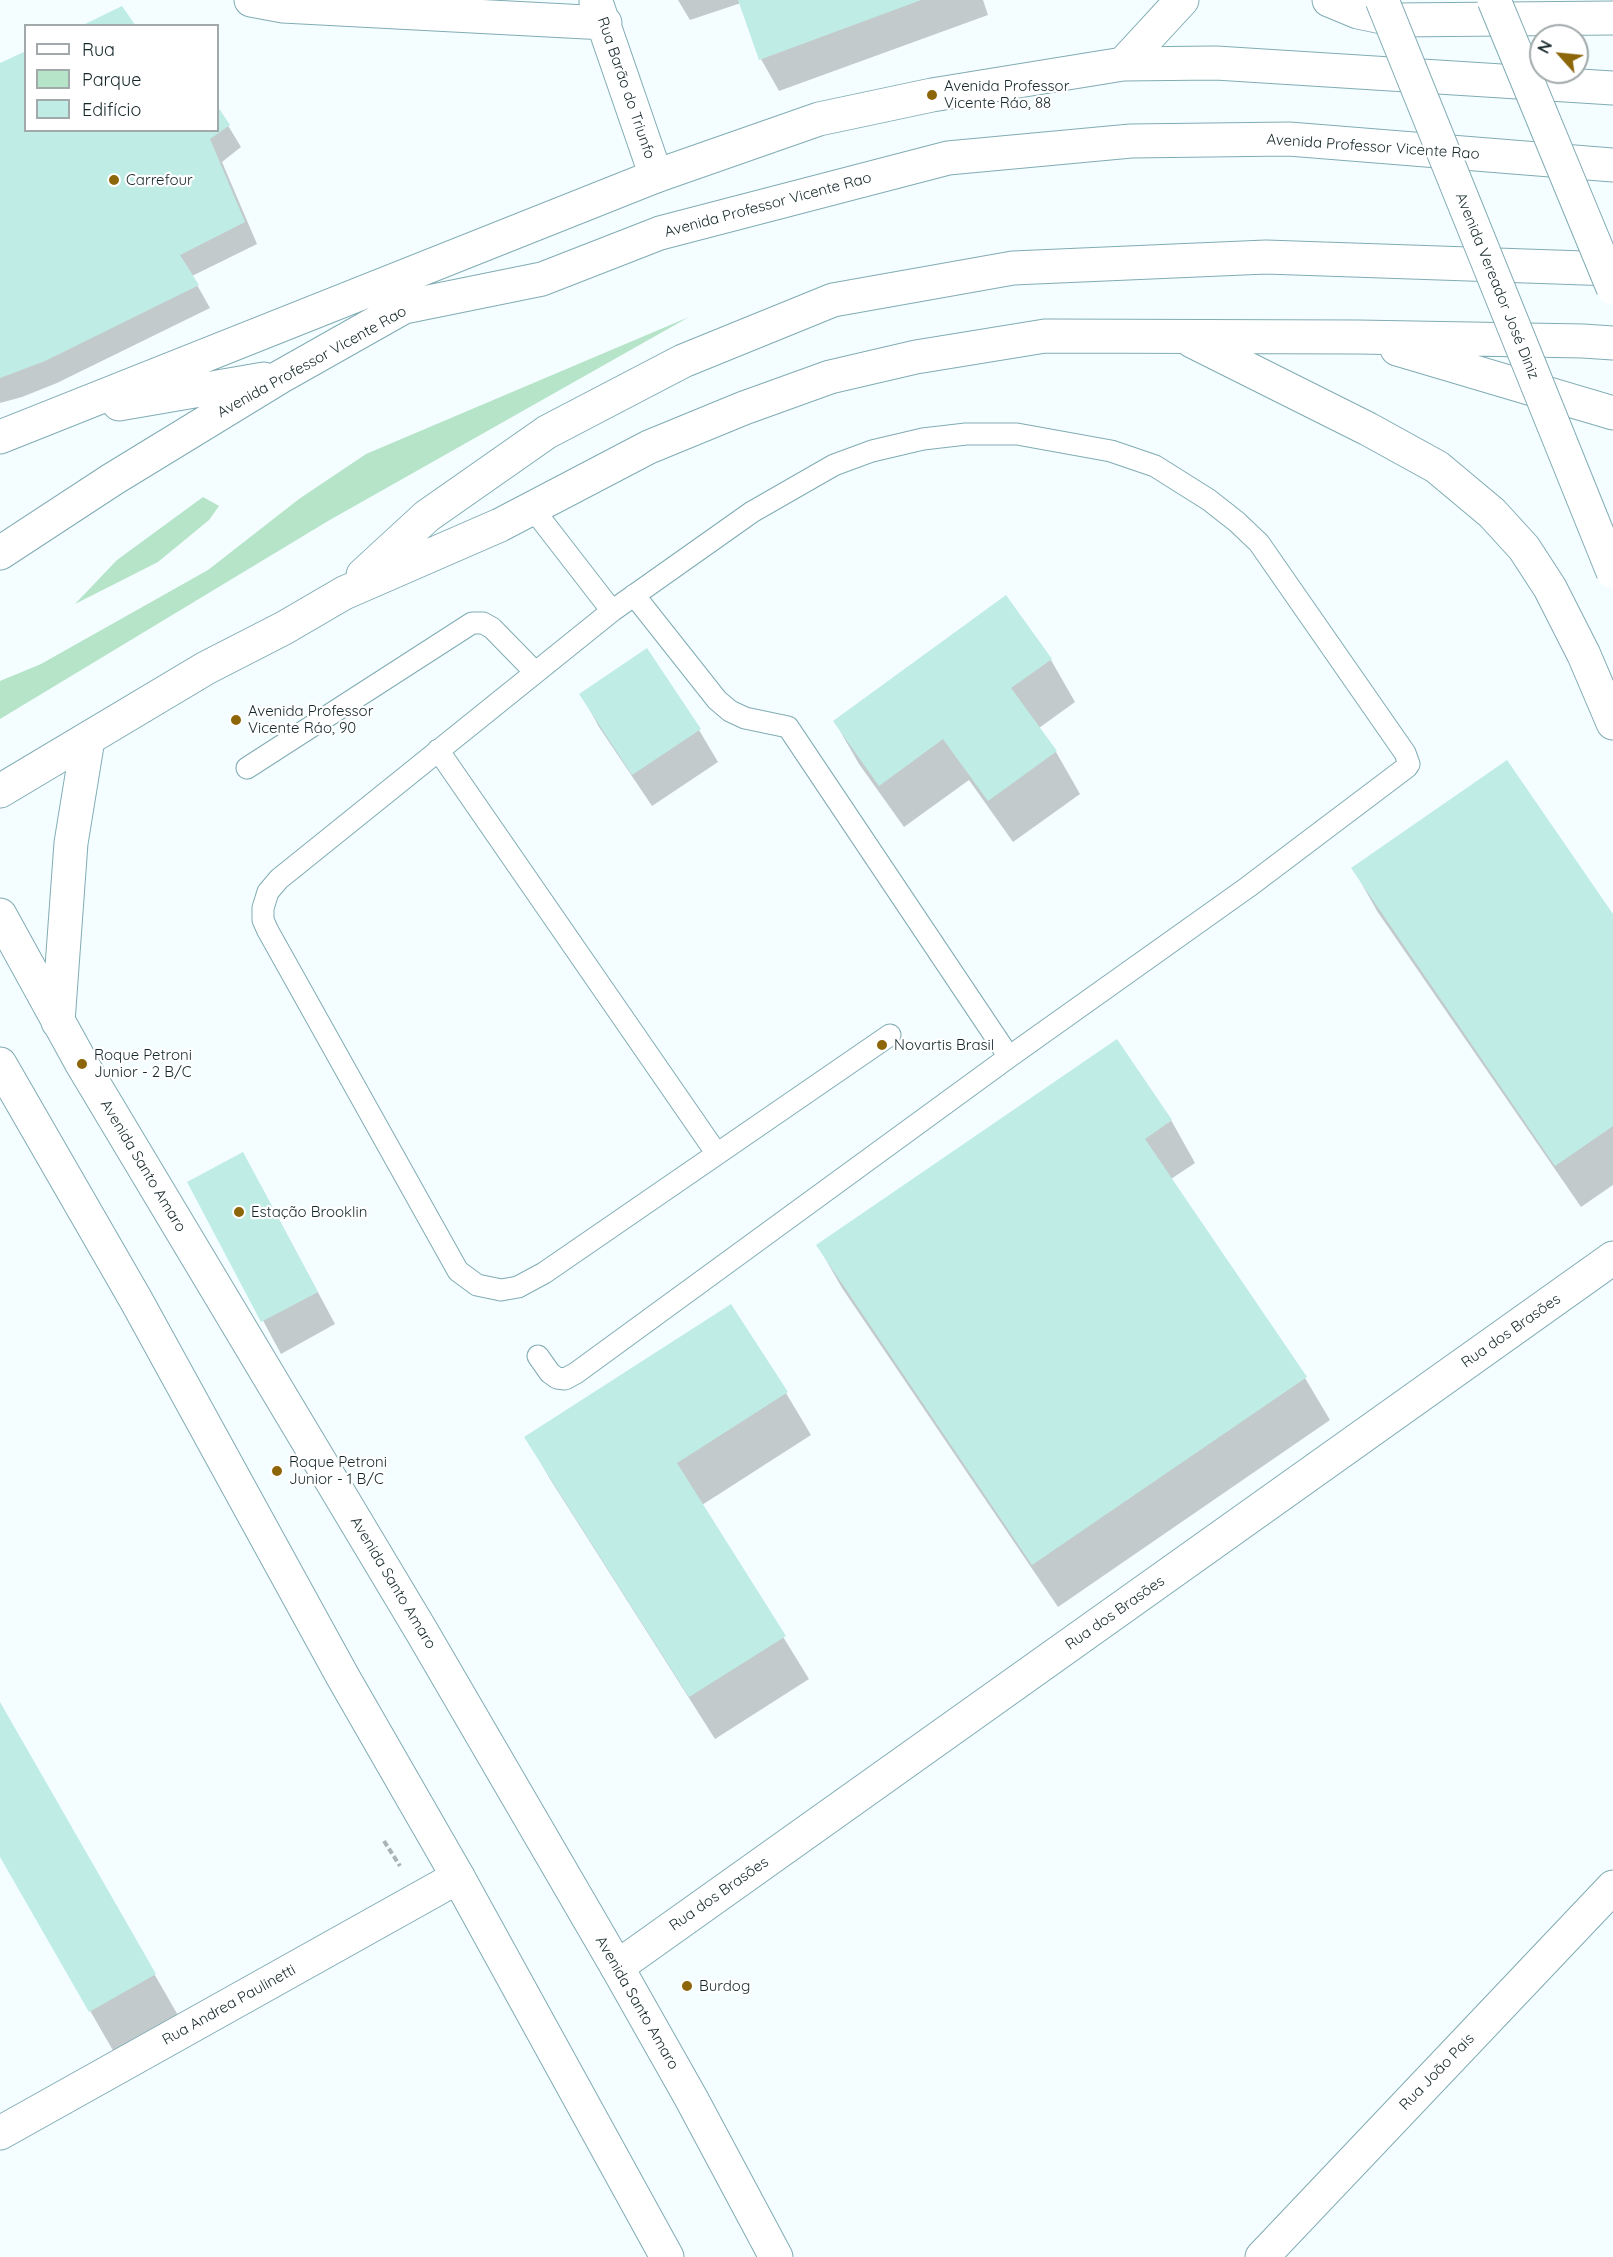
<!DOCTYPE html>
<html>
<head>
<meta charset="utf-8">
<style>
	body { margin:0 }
	#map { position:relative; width:1613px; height:2257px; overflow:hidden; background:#f4fdff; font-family:Quicksand,sans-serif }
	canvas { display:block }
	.legend { position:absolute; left:24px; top:24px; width:195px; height:108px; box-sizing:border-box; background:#fff; border:2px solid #a1a9aa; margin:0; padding:8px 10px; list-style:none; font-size:18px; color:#15272a }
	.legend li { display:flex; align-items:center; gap:12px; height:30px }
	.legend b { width:30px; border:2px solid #a1a9aa }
	.north { position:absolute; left:1529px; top:24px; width:60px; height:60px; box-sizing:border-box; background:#fff; border:2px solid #a1a9aa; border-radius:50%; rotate:297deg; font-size:16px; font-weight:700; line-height:24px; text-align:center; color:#15272a }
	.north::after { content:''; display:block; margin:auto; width:21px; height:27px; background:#8d6609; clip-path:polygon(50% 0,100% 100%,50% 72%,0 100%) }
</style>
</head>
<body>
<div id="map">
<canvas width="1613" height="2257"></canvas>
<ul class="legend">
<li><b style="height:8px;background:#fff"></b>Rua</li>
<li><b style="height:16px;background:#b5e4c8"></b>Parque</li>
<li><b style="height:16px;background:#bfede6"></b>Edifício</li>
</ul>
<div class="north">N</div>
</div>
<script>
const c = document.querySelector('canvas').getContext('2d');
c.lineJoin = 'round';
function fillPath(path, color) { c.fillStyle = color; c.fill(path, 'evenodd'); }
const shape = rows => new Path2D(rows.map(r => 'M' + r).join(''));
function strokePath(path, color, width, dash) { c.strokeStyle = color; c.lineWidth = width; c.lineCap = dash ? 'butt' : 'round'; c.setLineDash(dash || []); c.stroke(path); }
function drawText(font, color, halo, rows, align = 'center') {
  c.font = font + ' Quicksand,sans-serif'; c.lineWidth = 4.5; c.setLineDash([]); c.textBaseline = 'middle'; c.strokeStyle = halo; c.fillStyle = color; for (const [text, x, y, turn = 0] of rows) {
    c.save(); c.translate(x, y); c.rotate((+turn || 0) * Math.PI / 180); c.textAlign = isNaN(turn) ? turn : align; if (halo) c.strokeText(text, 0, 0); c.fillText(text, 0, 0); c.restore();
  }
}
fillPath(shape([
	[689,317,328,521,0,719,0,681,41,664,208,570,299,499,366,454],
	[203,497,219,506,209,520,158,562,75,604,117,560]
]), '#b5e4c8');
fillPath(shape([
	[678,0,983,0,988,15,779,91,761,59,741,3,690,20],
	[0,65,26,130,218,130,218,109,241,147,222,162,257,244,192,276,210,308,57,383,22,397,0,403],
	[1051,660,1075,702,1039,728,1056,752,1080,794,1013,842,969,780,904,827,859,764,835,722],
	[581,694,699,730,718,762,652,806,599,727],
	[1353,868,1613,916,1613,1185,1581,1207,1377,911],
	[1171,1120,1195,1163,1171,1179,1305,1378,1330,1420,1058,1607,842,1288,818,1246],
	[189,1183,261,1186,335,1324,281,1354],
	[786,1393,811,1435,702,1505,809,1679,715,1739,550,1479,526,1437],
	[0,1706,179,2017,115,2054,0,1854]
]), '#0003');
fillPath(shape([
	[738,0,921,0,759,60],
	[122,6,136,26,81,26],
	[26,51,26,130,218,130,218,107,230,125,210,139,245,222,180,255,199,285,45,361,0,378,0,63],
	[1006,595,1052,659,1011,688,1057,751,988,801,943,739,879,786,833,721],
	[647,648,701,729,632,775,579,694],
	[1507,760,1613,914,1613,1126,1555,1166,1351,868],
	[1117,1039,1172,1120,1145,1139,1307,1377,1032,1565,816,1245],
	[243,1152,318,1292,261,1322,187,1182],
	[731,1304,788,1392,677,1463,786,1636,689,1697,524,1437],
	[0,1702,156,1974,89,2012,0,1857]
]), '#bfede6');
const service = shape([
	[533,509,612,611],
	[634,595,717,700,730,711,745,718,788,727,1009,1057],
	[438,750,717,1154],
	[247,768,472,623,483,623,492,628,535,672],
	[538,1356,550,1373,557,1378,565,1379,576,1373,1009,1057,1248,887,1407,767,1409,764,1405,753,1259,543,1237,522,1209,500,1155,466,1111,451,1017,434,966,434,923,439,872,451,834,465,752,512,612,611,279,879,268,892,263,908,263,920,268,931,458,1271,477,1285,501,1290,518,1287,544,1273,890,1035]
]);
const minor = shape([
	[251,0,283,6,605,23],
	[596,2,656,176],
	[617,1967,1613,1258],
	[0,2133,458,1877],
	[1262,2257,1613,1887]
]);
const primary = shape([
	[1329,0,1358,12,1396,20,1613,18],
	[1123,64,1182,0],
	[1192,341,1368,429,1437,467,1492,513,1524,548,1550,588,1584,655,1613,723],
	[1397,349,1613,413],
	[119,404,264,379],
	[0,437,656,176,819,119,932,95,1123,64,1216,63,1613,88],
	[0,553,113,479,280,377,404,307,542,279,660,233,948,158,1131,141,1289,139,1613,165],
	[363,575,427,516,547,432,683,361,833,300,1013,268,1266,257,1613,269],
	[0,791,206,668,284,628,344,593,500,525,649,447,744,408,830,377,916,357,1045,336,1358,337,1583,341,1613,343],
	[0,915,82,1064,422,1632,617,1967,691,2098,776,2257],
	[58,1022,71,843,88,739],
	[0,1064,136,1300,343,1677,458,1877,667,2257]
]);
strokePath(service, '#80acb4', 23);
strokePath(minor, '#80acb4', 35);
strokePath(primary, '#80acb4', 35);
strokePath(shape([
	[384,1841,400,1866]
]), '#a8b4b6', 4, [6, 3]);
strokePath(service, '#fff', 21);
strokePath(minor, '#fff', 33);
strokePath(primary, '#fff', 33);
const primaryBridge = shape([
	[1382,0,1613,572],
	[1494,0,1613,288]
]);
strokePath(primaryBridge, '#80acb4', 35, []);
strokePath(primaryBridge, '#fff', 33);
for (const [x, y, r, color] of [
	[932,95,6,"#8d6609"],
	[114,180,6,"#8d6609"],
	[236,720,6,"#8d6609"],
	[882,1045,6,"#8d6609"],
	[82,1064,6,"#8d6609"],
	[239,1212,6,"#8d6609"],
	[277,1471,6,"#8d6609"],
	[687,1986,6,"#8d6609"]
]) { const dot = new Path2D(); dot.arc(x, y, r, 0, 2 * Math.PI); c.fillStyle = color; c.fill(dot); strokePath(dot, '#fff', 2); }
drawText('15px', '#15272a', '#fff', [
	["Avenida Professor",944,86],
	["Vicente Ráo, 88",944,103],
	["Carrefour",126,180],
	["Avenida Professor",248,711],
	["Vicente Ráo, 90",248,728],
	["Novartis Brasil",894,1045],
	["Roque Petroni",94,1055],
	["Junior - 2 B/C",94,1072],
	["Estação Brooklin",251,1212],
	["Roque Petroni",289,1462],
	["Junior - 1 B/C",289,1479],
	["Burdog",699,1986]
], 'left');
drawText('15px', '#15272a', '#fff', [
	["Rua Barão do Triunfo",626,88,71],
	["Avenida Professor Vicente Rao",1373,147,4],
	["Avenida Professor Vicente Rao",768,205,-15],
	["Avenida Vereador José Diniz",1497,286,68],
	["Avenida Professor Vicente Rao",312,362,-29],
	["Avenida Santo Amaro",143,1166,59],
	["Rua dos Brasões",1511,1331,-35],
	["Avenida Santo Amaro",393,1583,59],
	["Rua dos Brasões",1115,1613,-35],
	["Rua dos Brasões",719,1894,-35],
	["Avenida Santo Amaro",637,2003,60],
	["Rua Andrea Paulinetti",229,2005,-29],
	["Rua João Pais",1437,2072,-46]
]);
</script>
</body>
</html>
